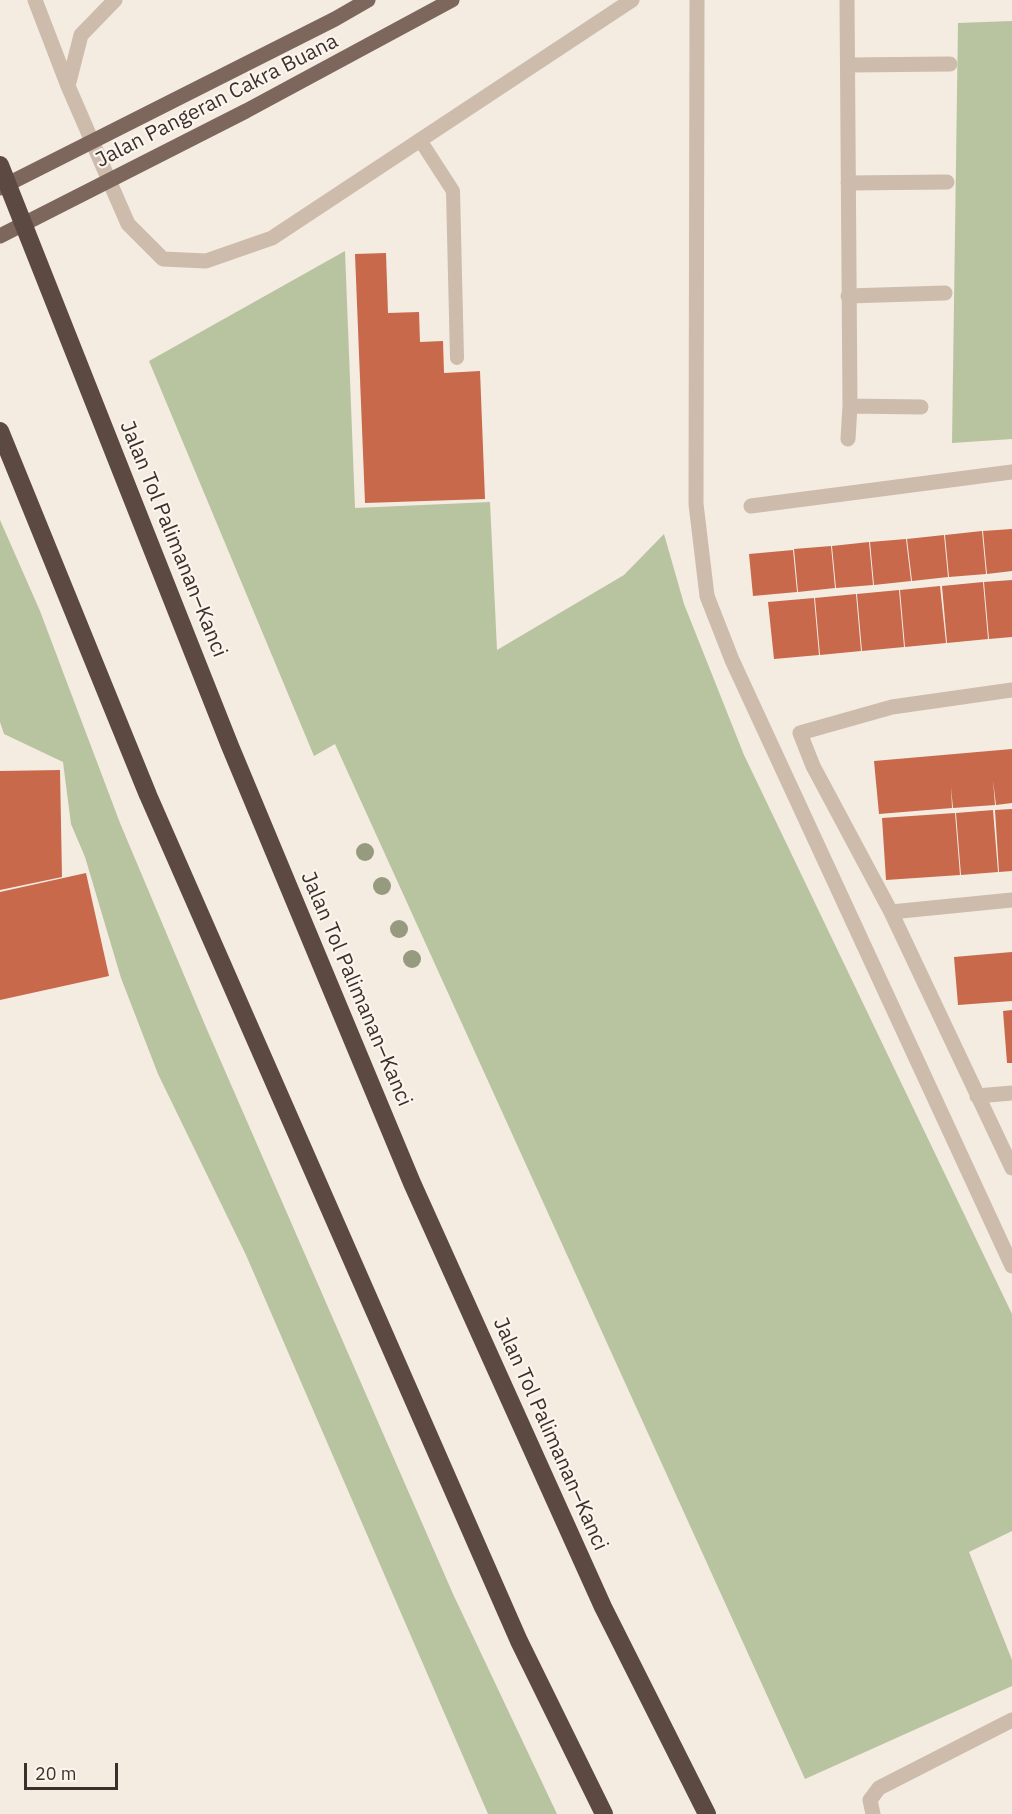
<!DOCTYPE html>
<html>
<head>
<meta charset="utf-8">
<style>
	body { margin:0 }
	#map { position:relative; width:1012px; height:1814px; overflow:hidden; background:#f4ebe1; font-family:"IBM Plex Sans",sans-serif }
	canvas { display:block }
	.scale { position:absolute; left:24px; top:1763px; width:94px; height:27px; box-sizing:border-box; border:3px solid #3b302b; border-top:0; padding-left:8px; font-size:18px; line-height:21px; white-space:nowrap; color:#3b302b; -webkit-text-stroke:4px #fbf5ee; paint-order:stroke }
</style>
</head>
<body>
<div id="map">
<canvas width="1012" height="1814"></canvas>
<div class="scale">20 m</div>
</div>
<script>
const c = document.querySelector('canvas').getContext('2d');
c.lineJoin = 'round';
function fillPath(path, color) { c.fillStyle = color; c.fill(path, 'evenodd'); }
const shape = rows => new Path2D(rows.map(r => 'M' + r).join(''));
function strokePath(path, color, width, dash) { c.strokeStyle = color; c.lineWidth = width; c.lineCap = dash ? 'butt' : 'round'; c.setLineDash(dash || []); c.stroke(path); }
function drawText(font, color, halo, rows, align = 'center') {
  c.font = font + ' "IBM Plex Sans",sans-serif'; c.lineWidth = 4.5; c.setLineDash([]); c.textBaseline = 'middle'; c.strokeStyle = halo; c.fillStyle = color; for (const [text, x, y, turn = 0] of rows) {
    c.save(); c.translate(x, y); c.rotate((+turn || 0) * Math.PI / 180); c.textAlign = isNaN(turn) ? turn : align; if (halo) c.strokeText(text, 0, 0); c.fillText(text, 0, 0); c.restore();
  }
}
fillPath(shape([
	[1012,21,1012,439,952,443,958,23],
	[345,251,355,508,490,502,497,650,624,575,664,534,684,604,744,755,1012,1314,1012,1531,969,1552,1012,1660,1012,1686,805,1779,335,744,314,756,149,361],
	[0,520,40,611,120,823,205,1025,453,1594,557,1814,488,1814,246,1255,158,1074,121,978,85,857,71,824,63,762,4,734,0,722]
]), '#b8c4a0');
fillPath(shape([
	[386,253,388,313,419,312,420,342,443,341,444,373,480,371,485,499,365,503,355,254],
	[1012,529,1012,571,987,574,983,531],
	[982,531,986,574,949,577,945,535],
	[944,535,948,577,912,581,907,539],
	[906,539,911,581,874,585,870,542],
	[869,542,873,585,836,588,832,546],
	[831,546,835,588,798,592,794,549],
	[793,550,797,592,753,596,749,554],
	[1012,580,1012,637,989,639,984,582],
	[983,582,988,639,947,643,942,586],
	[940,586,946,643,905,647,900,590],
	[899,590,904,647,862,651,857,594],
	[856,594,861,651,820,655,815,598],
	[814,598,819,655,774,659,768,602],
	[1012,749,1012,803,996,805,993,780,995,805,953,808,951,787,952,808,879,814,874,761],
	[60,770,62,877,0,890,0,771],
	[1012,809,1012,871,999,872,995,810],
	[993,810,998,872,961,875,956,813],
	[955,813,960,875,886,880,882,818],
	[86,873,109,976,0,1000,0,892],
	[1012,952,1012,1001,958,1005,954,957],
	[1012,1010,1012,1063,1007,1063,1003,1011]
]), '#c8694b');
strokePath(shape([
	[420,140,453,191,457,358]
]), '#cdbbac', 14);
strokePath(shape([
	[35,0,68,86],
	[115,0,81,35,68,86,128,224,163,259,206,261,272,238,632,0],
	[697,0,696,504,707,596,732,660,1012,1266],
	[847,0,850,406,848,439],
	[848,65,950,64],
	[848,183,947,182],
	[848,296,945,293],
	[850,406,921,407],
	[751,506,1012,472],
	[1012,690,892,707,800,733,813,766,891,912,1012,1168],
	[891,912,1012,900],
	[977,1096,1012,1093],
	[873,1814,870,1800,879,1788,1012,1720]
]), '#cdbbac', 15);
strokePath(shape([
	[0,188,335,19,368,0],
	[0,236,246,111,452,0]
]), '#7d675c', 15);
strokePath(shape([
	[0,165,230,746,412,1183,603,1607,707,1814],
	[0,431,148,795,519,1641,604,1814]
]), '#5c4a42', 18);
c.fillStyle = '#969b7f';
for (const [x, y] of [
	[365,852],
	[382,886],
	[399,929],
	[412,959]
]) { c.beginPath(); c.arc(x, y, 9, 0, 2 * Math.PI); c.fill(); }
drawText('21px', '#3b302b', '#fbf5ee', [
	["Jalan Pangeran Cakra Buana",217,101,-27],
	["Jalan Tol Palimanan–Kanci",173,539,68],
	["Jalan Tol Palimanan–Kanci",356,989,67],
	["Jalan Tol Palimanan–Kanci",550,1434,66]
]);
</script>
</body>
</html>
